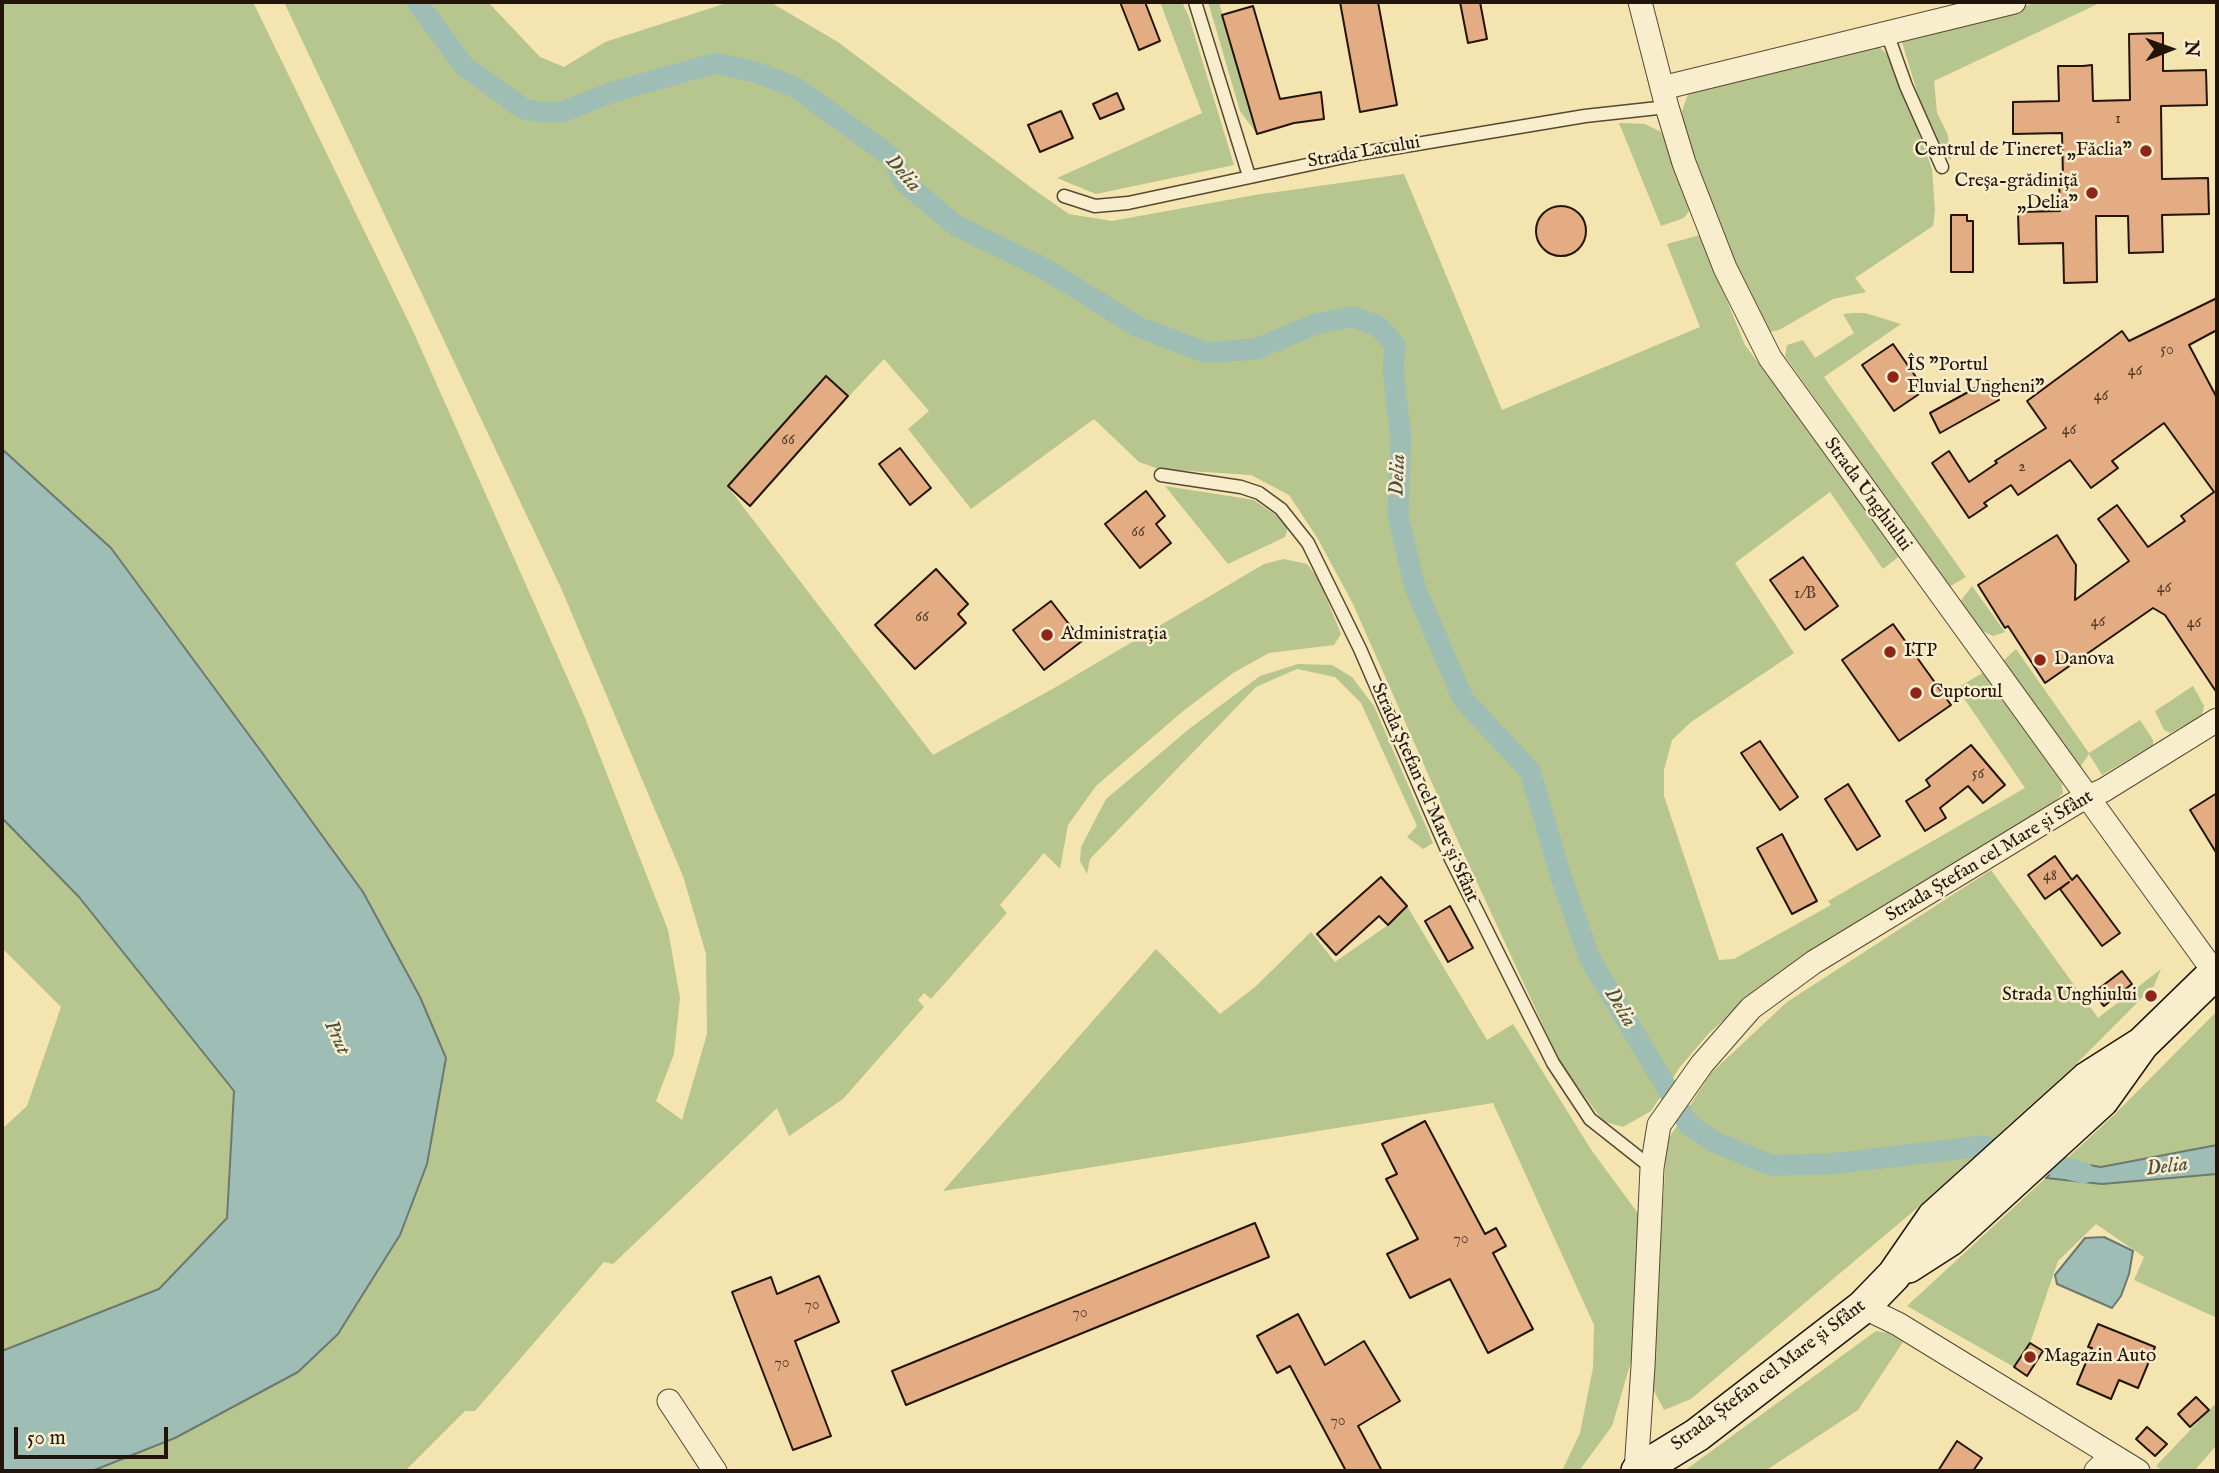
<!DOCTYPE html>
<html>
<head>
<meta charset="utf-8">
<style>
	body { margin:0 }
	#map { position:relative; width:2219px; height:1473px; overflow:hidden; background:#f4e4b0; font-family:"IM FELL English",serif }
	canvas { display:block }
	.frame { position:absolute; inset:0; border:4px solid #231409; pointer-events:none }
	.north { position:absolute; left:2135px; top:14px; width:70px; height:70px; -webkit-text-stroke:5px #f8edcc; paint-order:stroke; rotate:89deg; font-size:19px; font-weight:700; line-height:28px; text-align:center; color:#231409 }
	.north::after { content:''; display:block; margin:auto; width:24px; height:32px; background:#231409; clip-path:polygon(50% 0,100% 100%,50% 72%,0 100%) }
	.scale { position:absolute; left:14px; top:1427px; width:154px; height:32px; box-sizing:border-box; border:4px solid #231409; border-top:0; padding-left:9px; font-size:21px; line-height:24px; white-space:nowrap; color:#231409; -webkit-text-stroke:5px #f8edcc; paint-order:stroke }
</style>
</head>
<body>
<div id="map">
<canvas width="2219" height="1473"></canvas>
<div class="frame"></div>
<div class="north">N</div>
<div class="scale">50 m</div>
</div>
<script>
const c = document.querySelector('canvas').getContext('2d');
c.lineJoin = 'round';
function fillPath(path, color) { c.fillStyle = color; c.fill(path, 'evenodd'); }
const shape = rows => new Path2D(rows.map(r => 'M' + r).join(''));
function strokePath(path, color, width, dash) { c.strokeStyle = color; c.lineWidth = width; c.lineCap = dash ? 'butt' : 'round'; c.setLineDash(dash || []); c.stroke(path); }
function drawText(font, color, halo, rows, align = 'center') {
  c.font = font + ' "IM FELL English",serif'; c.lineWidth = 5; c.setLineDash([]); c.textBaseline = 'middle'; c.strokeStyle = halo; c.fillStyle = color; for (const [text, x, y, turn = 0] of rows) {
    c.save(); c.translate(x, y); c.rotate((+turn || 0) * Math.PI / 180); c.textAlign = isNaN(turn) ? turn : align; if (halo) c.strokeText(text, 0, 0); c.fillText(text, 0, 0); c.restore();
  }
}
fillPath(shape([
	[2,2,253,2,413,331,583,713,668,930,680,998,674,1054,656,1101,682,1120,707,1034,706,954,683,876,561,588,284,2,488,2,540,57,564,67,605,42,730,2,770,2,838,42,1033,189,1069,214,1112,221,1255,195,1404,174,1502,410,1700,327,1667,244,1700,235,1745,345,1901,555,1883,569,1830,492,1735,563,1794,653,1691,722,1672,740,1664,770,1664,796,1719,960,1734,959,1831,905,1828,901,2025,788,1957,688,1986,671,2061,780,2063,793,2045,811,1892,900,1768,981,1709,1033,1680,1067,1651,1111,1623,1127,1603,1121,1561,1064,1451,826,1353,604,1318,539,1289,495,1251,475,1159,469,1139,462,1094,419,971,509,908,429,929,411,884,359,849,396,825,375,728,487,933,755,1056,687,1264,564,1284,559,1307,564,1318,578,1341,634,1334,645,1269,653,1233,673,1182,712,1096,786,1068,825,1060,869,1044,853,1000,905,1007,913,931,999,924,993,918,1000,924,1007,843,1099,789,1136,777,1108,613,1264,604,1262,475,1411,465,1411,405,1471,92,1471,175,1438,298,1372,363,892,111,548,2,449],
	[1160,2,1182,2,1189,17,1234,165,1096,194,1057,178,1202,113],
	[1208,2,1219,2,1257,134,1240,111],
	[2037,2,2102,2,1934,81,1937,113,1948,135,1951,160,1941,152,1918,95,1902,42,1971,24],
	[1876,43,1892,60,1932,169,1935,210,1933,226,1855,278,1866,292,1833,299,1779,330,1768,332,1734,259,1685,137,1682,111,1688,94,1694,90],
	[1619,123,1645,124,1661,132,1690,210,1684,218,1661,226],
	[1854,313,1865,313,1901,324,1824,377,1966,577,1949,587,1785,356,1787,345,1803,340,1815,358,1854,333,1843,314],
	[1165,486,1254,500,1277,516,1288,528,1285,537,1228,564],
	[1972,586,2005,632,1993,636,1978,629,1960,602],
	[2016,649,2089,753,2140,720,2153,740,2153,745,2102,775,2089,754,2079,769,2002,662],
	[1298,664,1332,665,1352,677,1374,706,1433,843,1423,849,1407,837,1417,826,1361,703,1335,677,1297,669,1256,687,1090,859,1087,874,1080,861,1081,847,1106,799,1189,729,1260,676],
	[2193,686,2204,706,2202,716,2170,733,2164,730,2155,711],
	[2,818,79,897,234,1090,227,1218,159,1289,2,1351,2,1129,27,1106,61,1007,2,948],
	[1991,870,2098,1018,2161,969,2154,986,2074,1066,1916,1209,1691,1399,1664,1410,1651,1385,1667,1141,1711,1073,1787,1002],
	[1407,906,1487,1040,1513,1024,1592,1151,1640,1216,1632,1358,1612,1426,1579,1471,1562,1471,1580,1433,1593,1368,1594,1325,1493,1103,943,1191,1156,949,1220,1014,1255,987,1311,932,1335,962,1388,925],
	[2217,1011,2217,1318,2134,1280,2144,1257,2096,1224,2058,1261,2030,1343,2014,1367,1907,1306,2115,1114],
	[1876,1331,1888,1333,1903,1342,1858,1410,1765,1471,1684,1471],
	[2217,1402,2217,1445,2194,1471,2163,1471,2156,1466]
]), '#b7c58e');
const water = shape([
	[2,449,111,548,263,754,363,892,420,997,446,1058,427,1164,400,1235,338,1334,298,1372,175,1438,92,1471,2,1471,2,1351,159,1289,227,1218,234,1091,79,897,2,818,2,449],
	[2217,1145,2217,1174,2102,1184,2046,1178,2064,1161,2101,1167,2217,1145],
	[2104,1237,2133,1251,2129,1274,2121,1296,2112,1308,2057,1284,2055,1275,2085,1238,2104,1237]
]);
fillPath(water, '#9ebdb4');
strokePath(water, '#6d7970', 2);
strokePath(shape([
	[417,2,464,66,524,109,543,112,562,112,613,92,716,63,755,72,795,87,893,158,904,182,955,225,1047,270,1138,327,1207,353,1255,349,1319,323,1353,317,1378,326,1395,345,1393,370,1401,439,1398,516,1415,587,1463,699,1530,771,1561,877,1590,959,1689,1125,1715,1142,1770,1165,1829,1164,1983,1146,2084,1173]
]), '#9ebdb4', 21);
const building = shape([
	[1120,2,1145,2,1160,41,1139,50,1120,2],
	[1340,2,1378,2,1397,105,1360,112,1340,2],
	[1460,2,1480,2,1487,39,1468,43,1460,2],
	[1253,6,1280,99,1321,92,1324,119,1294,123,1257,134,1222,15,1253,6],
	[2163,33,2163,71,2206,70,2207,105,2161,106,2162,179,2208,178,2209,214,2162,215,2163,252,2129,253,2128,216,2096,216,2097,282,2064,283,2063,243,2019,244,2018,212,2060,211,2059,179,2063,179,2062,133,2013,134,2013,102,2059,101,2058,66,2083,66,2092,65,2093,101,2130,100,2129,34,2163,33],
	[1117,93,1124,109,1100,119,1093,104,1117,93],
	[1061,111,1073,138,1040,152,1028,125,1061,111],
	'1536 231a25 25 0 1 1 50 0a25 25 0 1 1-50 0Z',
	[1951,215,1967,215,1967,221,1973,221,1973,272,1951,272,1951,215],
	[2217,298,2217,330,2189,345,2217,398,2217,693,2165,615,2153,608,2045,683,2008,626,2005,628,1978,585,2057,535,2076,565,2075,600,2129,561,2098,519,2117,505,2148,547,2185,521,2181,516,2214,492,2164,423,2112,461,2118,468,2091,488,2070,460,2018,495,2011,485,1984,503,1987,506,1969,518,1932,463,1949,451,1969,482,1997,463,1995,461,2046,428,2027,401,2054,381,2122,331,2129,341,2217,298],
	[1893,344,1925,390,1894,411,1862,365,1893,344],
	[826,376,848,396,750,506,728,486,826,376],
	[1988,381,1999,400,1940,433,1930,413,1988,381],
	[900,448,931,488,910,505,879,464,900,448],
	[1146,491,1165,516,1156,524,1171,543,1140,568,1105,524,1146,491],
	[1803,557,1838,606,1805,630,1770,580,1803,557],
	[936,569,968,604,958,614,966,623,915,669,875,625,936,569],
	[1051,601,1082,641,1044,670,1013,630,1051,601],
	[1893,624,1951,705,1899,741,1842,660,1893,624],
	[1760,741,1798,797,1780,810,1741,753,1760,741],
	[1971,745,2005,785,1983,803,1968,786,1940,808,1946,818,1925,831,1906,801,1930,786,1926,780,1971,745],
	[1848,784,1880,836,1857,850,1825,799,1848,784],
	[2217,793,2217,854,2190,810,2217,793],
	[1782,834,1817,901,1792,914,1757,848,1782,834],
	[2055,856,2072,880,2077,875,2120,933,2102,946,2060,889,2069,882,2045,899,2028,875,2055,856],
	[1381,877,1407,906,1388,925,1379,916,1336,955,1317,934,1381,877],
	[1450,906,1473,948,1448,962,1425,921,1450,906],
	[2122,971,2132,984,2104,1006,2093,993,2122,971],
	[1425,1121,1485,1234,1496,1228,1506,1246,1493,1253,1533,1329,1488,1353,1450,1279,1410,1298,1387,1254,1418,1239,1386,1179,1397,1174,1382,1144,1425,1121],
	[1255,1223,1269,1257,906,1405,892,1371,1255,1223],
	[819,1276,839,1322,795,1341,831,1436,793,1450,732,1292,771,1277,777,1294,819,1276],
	[1298,1314,1325,1365,1364,1341,1400,1401,1358,1426,1382,1471,1346,1471,1290,1366,1277,1373,1257,1336,1298,1314],
	[2098,1324,2155,1347,2138,1388,2119,1380,2111,1399,2077,1384,2092,1348,2088,1347,2098,1324],
	[2030,1343,2043,1351,2027,1376,2014,1367,2030,1343],
	[2196,1397,2209,1410,2190,1427,2178,1414,2196,1397],
	[2147,1427,2167,1444,2155,1456,2136,1439,2147,1427],
	[1957,1441,1982,1458,1973,1471,1938,1471,1957,1441]
]);
fillPath(building, '#e4ac82');
strokePath(building, '#231409', 2);
const lane = shape([
	[1195,2,1249,176],
	[1887,33,1906,86,1942,167],
	[1064,196,1095,206,1128,203,1363,153,1585,116,1667,107],
	[1161,475,1241,487,1259,493,1281,509,1308,543,1360,649,1451,859,1553,1063,1590,1119,1652,1168]
]);
const street = shape([
	[1640,2,1667,107,1684,163,1725,268,1770,358,2215,973],
	[1662,88,2014,2],
	[1863,1307,1898,1324,2138,1471],
	[669,1401,715,1471],
	[1636,1471,1643,1366,1652,1168,1659,1125,1702,1064,1751,1008,1814,962,2077,802,2104,790,2217,720],
	[2096,1471,2112,1455]
]);
const secondary = shape([
	[1908,1266,1950,1239,2102,1100,2142,1044,2217,971],
	[1638,1471,1697,1435,1863,1307,1894,1275,1934,1217,2087,1079,2142,1044]
]);
strokePath(lane, '#574833', 15);
strokePath(street, '#574833', 25);
strokePath(secondary, '#231409', 36);
strokePath(lane, '#f8edcc', 12);
strokePath(street, '#f8edcc', 23);
strokePath(secondary, '#f8edcc', 33);
for (const [x, y, r, color] of [
	[2146,151,7,"#8f2418"],
	[2092,193,7,"#8f2418"],
	[1893,377,7,"#8f2418"],
	[1047,635,7,"#8f2418"],
	[1890,652,7,"#8f2418"],
	[2040,660,7,"#8f2418"],
	[1916,693,7,"#8f2418"],
	[2151,996,7,"#8f2418"],
	[2030,1357,7,"#8f2418"]
]) { const dot = new Path2D(); dot.arc(x, y, r, 0, 2 * Math.PI); c.fillStyle = color; c.fill(dot); strokePath(dot, '#f8edcc', 2.5); }
drawText('16px', '#533a27', null, [
	["1",2118,120],
	["50",2167,351],
	["46",2135,372],
	["46",2101,397],
	["46",2069,431],
	["66",788,441],
	["2",2022,468],
	["66",1138,533],
	["46",2164,589],
	["1/B",1805,595],
	["66",922,618],
	["46",2098,623],
	["46",2194,624],
	["56",1978,775],
	["48",2050,877],
	["70",1461,1240],
	["70",812,1306],
	["70",1080,1314],
	["70",782,1364],
	["70",1338,1422]
]);
drawText('19px', '#231409', '#f8edcc', [
	["Centrul de Tineret „Făclia”",2132,151,"right"],
	["Creșa-grădiniță",2078,182,"right"],
	["„Delia”",2078,204,"right"],
	["ÎS \"Portul",1907,366],
	["Fluvial Ungheni\"",1907,388],
	["Administrația",1061,635],
	["ITP",1904,652],
	["Danova",2054,660],
	["Cuptorul",1930,693],
	["Strada Unghiului",2137,996,"right"],
	["Magazin Auto",2044,1357]
], 'left');
drawText('19px', '#231409', '#f8edcc', [
	["Strada Lacului",1364,153,-10],
	["Strada Unghiului",1867,495,54],
	["Strada Ștefan cel Mare și Sfânt",1424,793,66],
	["Strada Ștefan cel Mare și Sfânt",1990,857,-31],
	["Strada Ștefan cel Mare și Sfânt",1769,1376,-37]
]);
drawText('italic 21px', '#4e4f45', '#f8edcc', [
	["Delia",902,174,49],
	["Delia",1399,475,-88],
	["Delia",1619,1008,59],
	["Prut",336,1038,65],
	["Delia",2167,1168,-7]
]);
</script>
</body>
</html>
